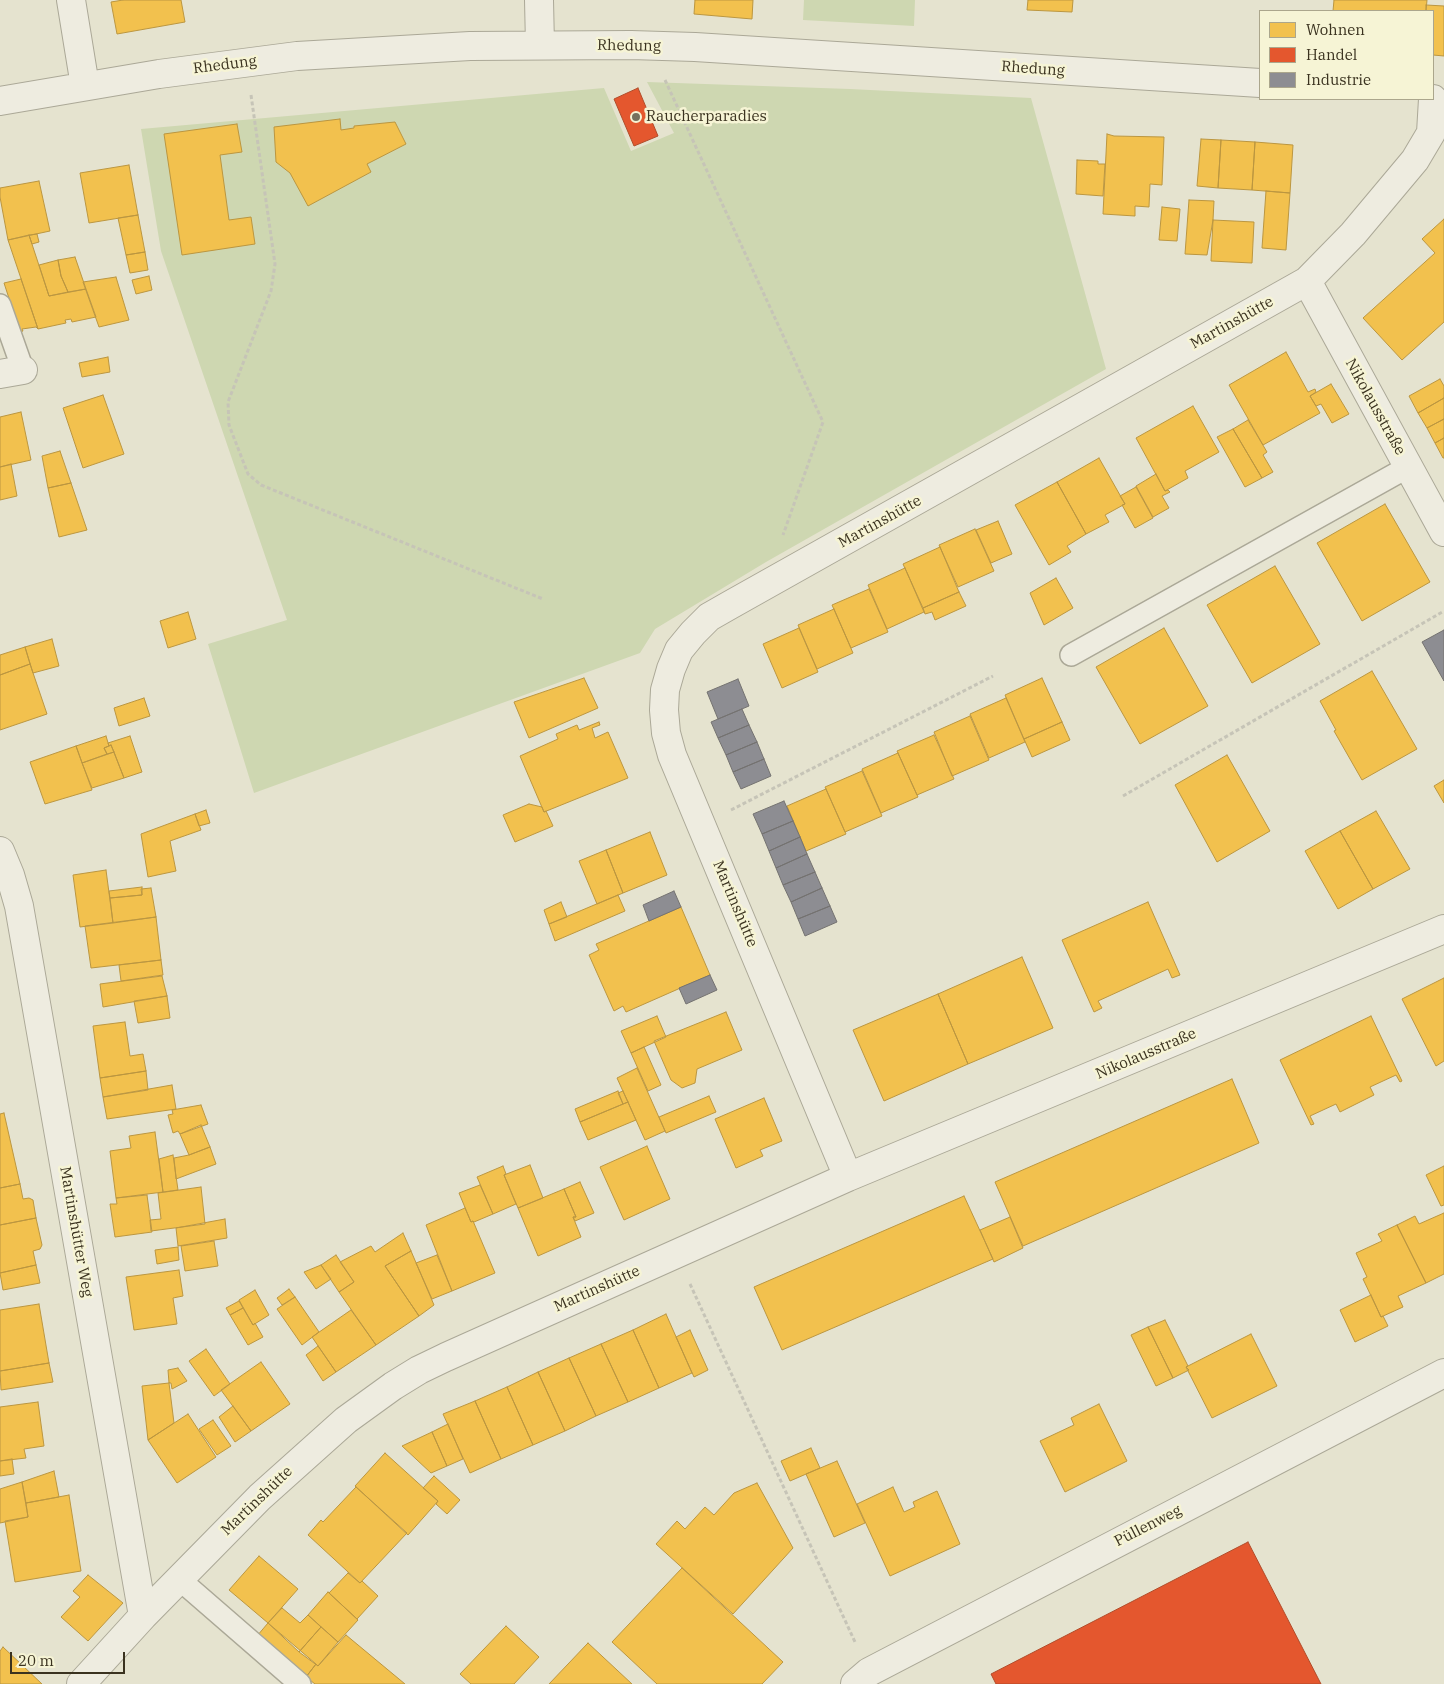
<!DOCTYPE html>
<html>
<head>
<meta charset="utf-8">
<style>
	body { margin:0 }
	#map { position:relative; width:1444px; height:1684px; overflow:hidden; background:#e5e3cf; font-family:"IBM Plex Serif",serif }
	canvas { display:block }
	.legend { position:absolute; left:1259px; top:10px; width:175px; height:90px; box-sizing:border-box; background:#f6f4d5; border:1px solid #aba68c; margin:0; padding:6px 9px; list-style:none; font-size:15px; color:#3a321f }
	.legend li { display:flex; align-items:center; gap:10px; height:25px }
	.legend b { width:25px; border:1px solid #aba68c }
	.scale { position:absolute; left:10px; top:1652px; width:115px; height:22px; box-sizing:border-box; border:2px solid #3a321f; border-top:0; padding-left:6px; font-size:15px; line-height:18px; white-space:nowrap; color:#3a321f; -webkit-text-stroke:4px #f6f4d5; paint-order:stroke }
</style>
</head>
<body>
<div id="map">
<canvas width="1444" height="1684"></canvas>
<ul class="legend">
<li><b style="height:14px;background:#f2c14e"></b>Wohnen</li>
<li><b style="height:14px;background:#e4572e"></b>Handel</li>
<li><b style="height:14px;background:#8d8d92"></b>Industrie</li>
</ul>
<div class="scale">20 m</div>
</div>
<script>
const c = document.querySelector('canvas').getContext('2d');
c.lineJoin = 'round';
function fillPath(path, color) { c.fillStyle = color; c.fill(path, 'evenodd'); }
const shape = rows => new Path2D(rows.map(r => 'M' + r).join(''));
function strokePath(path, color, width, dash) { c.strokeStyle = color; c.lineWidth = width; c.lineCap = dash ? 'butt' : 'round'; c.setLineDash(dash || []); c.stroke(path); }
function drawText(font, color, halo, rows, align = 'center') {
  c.font = font + ' "IBM Plex Serif",serif'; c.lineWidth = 5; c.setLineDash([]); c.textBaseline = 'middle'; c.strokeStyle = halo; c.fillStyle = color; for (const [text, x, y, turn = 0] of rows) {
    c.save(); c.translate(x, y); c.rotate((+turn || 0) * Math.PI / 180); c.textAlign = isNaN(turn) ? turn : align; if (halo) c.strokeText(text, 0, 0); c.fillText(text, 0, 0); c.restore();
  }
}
fillPath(shape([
	[804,0,915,0,914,26,803,20],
	[647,82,850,89,1031,98,1106,369,766,562,655,629,640,653,254,793,208,644,287,620,161,251,141,129,604,88,631,151,674,133]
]), '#ced7b1');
const homes = shape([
	[123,0,181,0,185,22,117,34,111,2,123,0],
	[695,0,753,0,752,19,694,14,695,0],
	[1028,0,1073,0,1072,12,1027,10,1028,0],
	[1334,0,1427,0,1426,11,1333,11,1334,0],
	[1426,5,1444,6,1444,56,1433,55,1433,11,1426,11,1426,5],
	[340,119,341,130,354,128,354,126,395,122,406,144,367,164,371,172,308,206,290,173,276,162,274,127,340,119],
	[237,124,242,152,220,155,229,220,251,217,255,244,182,255,164,134,237,124],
	[1107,134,1114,136,1164,137,1162,185,1150,184,1149,207,1135,206,1135,216,1103,214,1107,134],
	[1201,139,1221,140,1218,188,1197,186,1201,139],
	[1221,140,1255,142,1252,190,1218,188,1221,140],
	[1255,142,1293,145,1290,193,1252,190,1255,142],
	[1077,160,1098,161,1098,164,1105,164,1103,196,1076,194,1077,160],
	[129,165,138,215,89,223,80,173,129,165],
	[39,181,50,231,8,240,0,197,0,188,39,181],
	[1266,191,1290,193,1286,250,1262,248,1266,191],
	[1189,200,1214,201,1213,220,1207,255,1185,254,1189,200],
	[1162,207,1180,209,1177,241,1159,240,1162,207],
	[138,215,145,252,126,255,118,218,138,215],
	[1444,219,1444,322,1402,360,1363,318,1435,253,1422,239,1444,219],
	[1213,220,1254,222,1252,263,1211,261,1213,220],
	[37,234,39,242,32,244,29,235,37,234],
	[29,235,49,296,86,289,96,317,72,322,71,319,65,320,66,323,38,329,8,240,29,235],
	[145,252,148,270,130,273,126,255,145,252],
	[75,257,86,289,68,292,61,276,58,260,75,257],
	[58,260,61,276,68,292,49,296,39,265,58,260],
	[149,276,152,290,136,294,132,280,149,276],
	[116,277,129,320,99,327,83,282,116,277],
	[21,279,38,329,36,327,22,329,23,331,20,332,4,283,21,279],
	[1286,352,1308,392,1315,389,1316,392,1310,396,1320,413,1263,445,1229,385,1286,352],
	[108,357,110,372,82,377,79,363,108,357],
	[1440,379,1444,386,1444,398,1418,413,1409,396,1440,379],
	[1331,384,1349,414,1332,423,1321,404,1316,406,1310,396,1331,384],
	[103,395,124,454,83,468,63,408,103,395],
	[1444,398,1444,419,1427,428,1418,413,1444,398],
	[1193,406,1219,452,1185,471,1188,478,1165,491,1136,438,1193,406],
	[21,412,31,460,0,467,0,417,21,412],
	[1444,419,1444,438,1435,443,1427,428,1444,419],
	[1248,420,1267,452,1263,455,1273,472,1262,478,1233,429,1248,420],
	[1233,429,1262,478,1245,487,1217,437,1233,429],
	[1444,438,1444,458,1443,458,1435,443,1444,438],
	[60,451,71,483,48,488,42,456,60,451],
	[1099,458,1125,504,1105,515,1109,522,1086,534,1057,482,1099,458],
	[11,464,17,496,0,500,0,467,11,464],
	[1156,474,1165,491,1168,490,1170,492,1162,496,1169,508,1153,517,1136,486,1156,474],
	[1057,482,1086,534,1067,546,1071,552,1049,565,1015,505,1057,482],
	[71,483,87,530,59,537,48,488,71,483],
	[1136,487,1153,518,1135,528,1122,505,1125,504,1120,496,1136,487],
	[1385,504,1430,582,1362,621,1317,543,1385,504],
	[998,521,1012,554,991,563,976,530,998,521],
	[975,529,994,571,958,587,939,545,975,529],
	[940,547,959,592,923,608,903,564,940,547],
	[1275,566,1320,644,1252,683,1207,605,1275,566],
	[905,568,924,612,887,629,868,585,905,568],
	[1056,578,1073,608,1044,625,1030,593,1056,578],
	[869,589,888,632,851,648,832,605,869,589],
	[959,592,966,606,935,620,932,612,925,614,923,608,959,592],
	[834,609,853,653,817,669,798,625,834,609],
	[188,612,196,639,168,648,160,621,188,612],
	[799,628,818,672,782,688,763,644,799,628],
	[1164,628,1208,706,1140,744,1096,667,1164,628],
	[52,639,59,666,33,673,25,647,52,639],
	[25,647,30,664,0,675,0,655,25,647],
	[30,664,47,714,0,730,0,675,30,664],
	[1372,671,1417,749,1362,780,1334,731,1336,730,1320,701,1372,671],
	[584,678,598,708,529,738,514,702,584,678],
	[1042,678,1062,722,1024,739,1005,695,1042,678],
	[144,698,150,716,119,726,114,708,144,698],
	[1006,698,1025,742,989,758,970,714,1006,698],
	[970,716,989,760,952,776,934,732,970,716],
	[599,722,600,725,592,728,595,738,608,732,628,778,544,812,520,756,558,739,556,734,577,725,579,730,599,722],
	[1062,722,1070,740,1032,757,1024,739,1062,722],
	[934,735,954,779,917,795,897,751,934,735],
	[106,736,109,746,104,748,107,754,82,763,76,746,106,736],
	[130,736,142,772,124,778,111,745,109,746,108,743,130,736],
	[111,745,114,752,107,754,104,748,111,745],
	[76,746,92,790,45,804,30,762,76,746],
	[114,752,124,778,92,788,82,763,114,752],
	[898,753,918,797,881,813,862,769,898,753],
	[1227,755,1270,831,1217,862,1175,785,1227,755],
	[862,771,882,816,845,832,825,787,862,771],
	[1444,780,1444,803,1434,786,1444,780],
	[826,789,846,834,806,851,787,806,826,789],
	[529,804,542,807,544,812,546,811,553,826,515,842,503,815,529,804],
	[206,810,210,823,199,826,195,814,206,810],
	[1376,811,1410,869,1373,889,1340,831,1376,811],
	[195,814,201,830,170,841,176,871,148,877,141,834,195,814],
	[1340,831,1373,889,1338,909,1305,851,1340,831],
	[650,832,667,875,623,893,606,850,650,832],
	[606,850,623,893,597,904,579,861,606,850],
	[106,870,113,923,80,927,73,875,106,870],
	[142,887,142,895,110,898,109,891,142,887],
	[151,888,156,917,113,923,110,898,142,895,141,889,151,888],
	[618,895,625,911,555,941,549,924,618,895],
	[561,902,567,917,549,924,544,910,561,902],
	[1148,902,1180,975,1172,978,1168,969,1098,1001,1102,1008,1094,1012,1062,940,1148,902],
	[681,907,710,975,626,1012,623,1006,614,1011,589,955,599,950,596,944,681,907],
	[156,917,161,960,91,968,85,926,156,917],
	[1022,957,1053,1028,968,1064,938,994,1022,957],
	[161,960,163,975,121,981,119,965,161,960],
	[162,976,167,996,103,1007,100,984,162,976],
	[1444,978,1444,1061,1436,1066,1402,999,1444,978],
	[938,994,968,1064,884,1101,853,1030,938,994],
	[167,996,170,1018,138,1023,134,1001,167,996],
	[726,1012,742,1050,697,1069,695,1083,682,1088,671,1080,654,1041,726,1012],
	[657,1016,666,1037,631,1053,621,1031,657,1016],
	[1371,1016,1402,1081,1400,1082,1396,1075,1370,1087,1374,1095,1340,1112,1336,1104,1310,1116,1314,1124,1311,1125,1280,1060,1371,1016],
	[125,1022,130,1056,143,1054,146,1071,100,1078,93,1026,125,1022],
	[644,1047,661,1085,648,1091,631,1053,644,1047],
	[637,1068,665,1131,645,1140,617,1078,637,1068],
	[146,1071,148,1090,103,1097,100,1078,146,1071],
	[1232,1079,1259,1143,1023,1246,995,1182,1232,1079],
	[172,1085,176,1109,107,1119,103,1097,172,1085],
	[618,1091,623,1104,580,1122,575,1109,618,1091],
	[623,1091,628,1102,623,1104,618,1093,623,1091],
	[709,1096,716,1112,666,1133,659,1117,709,1096],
	[764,1098,782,1141,760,1150,763,1156,736,1168,715,1119,764,1098],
	[628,1102,636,1120,588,1140,580,1122,628,1102],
	[201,1105,208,1124,180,1134,178,1131,173,1133,168,1115,173,1114,172,1110,201,1105],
	[4,1113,20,1184,0,1188,0,1114,4,1113],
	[201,1125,210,1147,189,1155,180,1134,201,1125],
	[155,1132,163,1192,116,1198,110,1151,131,1148,129,1136,155,1132],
	[647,1146,670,1199,624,1220,600,1167,647,1146],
	[210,1147,216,1164,176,1179,174,1158,189,1155,210,1147],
	[173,1155,178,1190,163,1192,159,1159,173,1155],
	[530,1165,543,1198,518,1208,504,1175,530,1165],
	[503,1166,506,1174,504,1175,516,1204,493,1214,477,1177,503,1166],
	[1444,1166,1444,1205,1441,1206,1426,1175,1444,1166],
	[580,1182,594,1213,575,1221,573,1217,576,1217,564,1189,580,1182],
	[20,1184,23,1199,29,1198,33,1200,36,1218,0,1225,0,1188,20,1184],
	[480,1185,493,1214,474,1222,473,1221,471,1222,459,1193,480,1185],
	[201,1187,205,1224,151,1231,150,1220,161,1219,158,1193,201,1187],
	[564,1189,576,1217,573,1217,581,1237,538,1256,518,1208,564,1189],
	[147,1195,152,1232,115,1237,110,1204,117,1204,116,1198,147,1195],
	[964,1196,993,1259,782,1350,754,1287,964,1196],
	[465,1208,471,1222,473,1221,495,1273,452,1291,426,1225,465,1208],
	[1444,1213,1444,1274,1426,1283,1397,1225,1415,1216,1419,1224,1444,1213],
	[1010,1217,1023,1248,994,1262,980,1230,1010,1217],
	[36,1218,42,1245,40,1249,33,1251,36,1265,0,1273,0,1225,36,1218],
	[225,1219,227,1238,178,1246,176,1228,225,1219],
	[1397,1225,1426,1283,1398,1296,1403,1307,1381,1317,1363,1279,1367,1277,1356,1253,1382,1241,1378,1234,1397,1225],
	[403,1233,411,1251,385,1266,419,1316,376,1345,339,1292,354,1282,340,1262,371,1246,375,1252,403,1233],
	[214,1241,218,1266,185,1271,181,1246,214,1241],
	[178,1247,179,1260,157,1264,155,1250,178,1247],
	[411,1251,434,1305,419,1316,385,1266,411,1251],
	[336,1255,354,1282,339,1292,321,1265,336,1255],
	[437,1255,452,1291,432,1299,416,1263,437,1255],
	[36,1265,40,1283,3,1290,0,1273,36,1265],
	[321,1265,331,1279,316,1289,304,1272,321,1265],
	[179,1270,183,1296,173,1298,177,1324,134,1330,126,1277,179,1270],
	[289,1289,295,1297,282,1305,277,1298,289,1289],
	[255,1290,269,1315,253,1325,239,1300,255,1290],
	[1371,1295,1381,1317,1383,1316,1388,1326,1355,1342,1340,1310,1371,1295],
	[295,1297,319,1332,302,1345,277,1309,295,1297],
	[239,1301,243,1308,230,1315,226,1308,239,1301],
	[39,1304,49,1363,0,1371,0,1310,39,1304],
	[243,1308,253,1325,255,1323,263,1337,248,1345,230,1315,243,1308],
	[351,1310,376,1345,336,1372,312,1337,351,1310],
	[666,1314,692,1373,659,1388,633,1330,666,1314],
	[1165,1320,1188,1366,1186,1367,1189,1370,1173,1378,1148,1327,1165,1320],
	[1148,1327,1173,1378,1156,1386,1131,1335,1148,1327],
	[633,1330,659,1388,628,1402,601,1344,633,1330],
	[690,1330,708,1370,694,1377,676,1337,690,1330],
	[1251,1334,1277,1386,1212,1418,1186,1367,1251,1334],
	[601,1344,628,1402,596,1416,569,1358,601,1344],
	[318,1346,336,1372,323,1381,306,1355,318,1346],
	[206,1349,230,1384,214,1396,189,1361,206,1349],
	[569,1358,596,1416,565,1431,538,1372,569,1358],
	[261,1362,290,1404,251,1431,221,1390,261,1362],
	[49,1363,53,1382,1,1390,0,1371,49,1363],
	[178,1368,187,1381,172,1389,171,1383,169,1383,168,1370,178,1368],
	[538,1372,565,1431,533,1445,507,1387,538,1372],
	[169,1383,174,1423,148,1440,142,1386,169,1383],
	[507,1387,533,1445,501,1459,475,1401,507,1387],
	[475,1401,501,1459,470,1473,443,1414,475,1401],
	[38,1402,44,1446,24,1449,26,1458,0,1461,0,1407,38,1402],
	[1099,1404,1127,1461,1065,1492,1040,1441,1074,1425,1071,1418,1099,1404],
	[233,1406,251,1431,235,1442,219,1417,233,1406],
	[188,1414,216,1457,177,1483,148,1440,188,1414],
	[213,1420,231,1446,217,1455,199,1429,213,1420],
	[448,1424,463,1459,447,1466,432,1432,448,1424],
	[432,1432,447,1466,431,1473,402,1446,432,1432],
	[811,1448,820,1468,790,1481,781,1461,811,1448],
	[385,1453,438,1501,408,1535,355,1486,385,1453],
	[12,1459,14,1474,0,1476,0,1461,12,1459],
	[837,1461,865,1523,834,1537,806,1474,837,1461],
	[54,1471,59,1497,26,1503,22,1482,54,1471],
	[434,1476,460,1500,447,1514,436,1504,438,1501,423,1488,434,1476],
	[22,1482,28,1517,0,1523,0,1489,22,1482],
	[757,1483,793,1548,733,1614,656,1544,677,1521,685,1529,705,1507,714,1515,734,1493,757,1483],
	[356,1487,407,1533,360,1583,308,1535,321,1520,323,1522,356,1487],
	[893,1487,904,1512,915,1507,913,1502,937,1491,960,1544,890,1576,857,1504,893,1487],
	[69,1495,81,1571,15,1582,5,1521,28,1517,26,1503,69,1495],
	[259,1556,298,1589,268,1623,229,1590,259,1556],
	[682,1568,783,1662,762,1684,657,1684,612,1642,682,1568],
	[348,1573,360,1583,362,1581,378,1596,357,1619,329,1593,348,1573],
	[88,1575,123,1603,88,1641,61,1617,80,1597,73,1591,88,1575],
	[328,1592,358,1620,338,1642,308,1615,328,1592],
	[282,1608,300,1623,308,1615,321,1627,299,1652,268,1623,282,1608],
	[268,1623,316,1664,306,1677,257,1636,268,1623],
	[506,1626,539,1657,514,1684,471,1684,460,1674,506,1626],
	[321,1627,338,1642,318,1666,299,1652,321,1627],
	[346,1635,405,1684,315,1684,306,1677,316,1664,318,1666,346,1635],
	[588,1643,632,1684,549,1684,588,1643],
	[3,1647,42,1684,0,1684,0,1651,3,1647]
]);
fillPath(homes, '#f2c14e');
strokePath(homes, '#bb9640', 1);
const shops = shape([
	[638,88,658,136,634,146,614,99,638,88],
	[1248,1542,1321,1684,996,1684,991,1674,1248,1542]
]);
fillPath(shops, '#e4572e');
strokePath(shops, '#b14c2a', 1);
const industry = shape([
	[1444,630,1444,681,1422,642,1444,630],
	[738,679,749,706,718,719,707,692,738,679],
	[742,709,749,725,718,738,711,722,742,709],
	[749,725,757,742,726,755,718,738,749,725],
	[757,742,764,759,733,772,726,755,757,742],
	[764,759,771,776,741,789,733,772,764,759],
	[784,801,793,821,762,834,753,814,784,801],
	[793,821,800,837,769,851,762,834,793,821],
	[800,837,807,854,776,868,769,851,800,837],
	[807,854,815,872,783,885,776,868,807,854],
	[815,872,822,888,791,902,783,885,815,872],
	[822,888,830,906,798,919,791,902,822,888],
	[674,891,681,907,649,921,643,905,674,891],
	[830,906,837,922,805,936,798,919,830,906],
	[710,975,717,990,686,1004,679,988,710,975]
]);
fillPath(industry, '#8d8d92');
strokePath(industry, '#747270', 1);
const service = shape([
	[0,305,23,370],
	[1071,655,1408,467],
	[179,1579,300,1684]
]);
const minor = shape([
	[71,0,85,86],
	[539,0,540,45],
	[0,101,159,74,297,56,470,46,631,45,695,47,1260,83],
	[1307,281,1444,532],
	[0,374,23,370],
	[0,851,10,875,19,906,143,1616],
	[848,1177,672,755,666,733,664,710,665,690,671,669,679,650,693,633,709,617,730,605,1307,281,1353,234,1415,160,1431,133,1433,99],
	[81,1684,143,1616,260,1497,346,1420,393,1386,419,1370,446,1357,848,1177,1444,929],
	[855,1684,869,1672,1444,1373]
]);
strokePath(service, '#aba897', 24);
strokePath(minor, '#aba897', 30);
strokePath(shape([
	[665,80,823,422,783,535],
	[251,95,275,264,271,291,228,402,229,425,248,474,261,485,543,599],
	[1123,796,1444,611],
	[731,810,993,676],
	[690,1284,855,1642]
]), '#c6c4b7', 3, [4, 2.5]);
strokePath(service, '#eeece0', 21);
strokePath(minor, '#eeece0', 28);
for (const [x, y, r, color] of [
	[636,117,5,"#76705d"]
]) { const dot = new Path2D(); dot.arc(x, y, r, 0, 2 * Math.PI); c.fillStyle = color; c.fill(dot); strokePath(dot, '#f6f4d5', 2); }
drawText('15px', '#3a321f', '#f6f4d5', [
	["Rhedung",629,46,1],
	["Rhedung",225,65,-7],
	["Rhedung",1033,69,4],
	["Martinshütte",1232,323,-29],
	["Nikolausstraße",1375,407,61],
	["Martinshütte",880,522,-29],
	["Martinshütte",735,904,67],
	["Nikolausstraße",1146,1054,-23],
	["Martinshütter Weg",76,1232,80],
	["Martinshütte",597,1289,-24],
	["Martinshütte",257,1501,-44],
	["Püllenweg",1148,1526,-27]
]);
drawText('15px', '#3a321f', '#f6f4d5', [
	["Raucherparadies",646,117]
], 'left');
</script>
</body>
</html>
